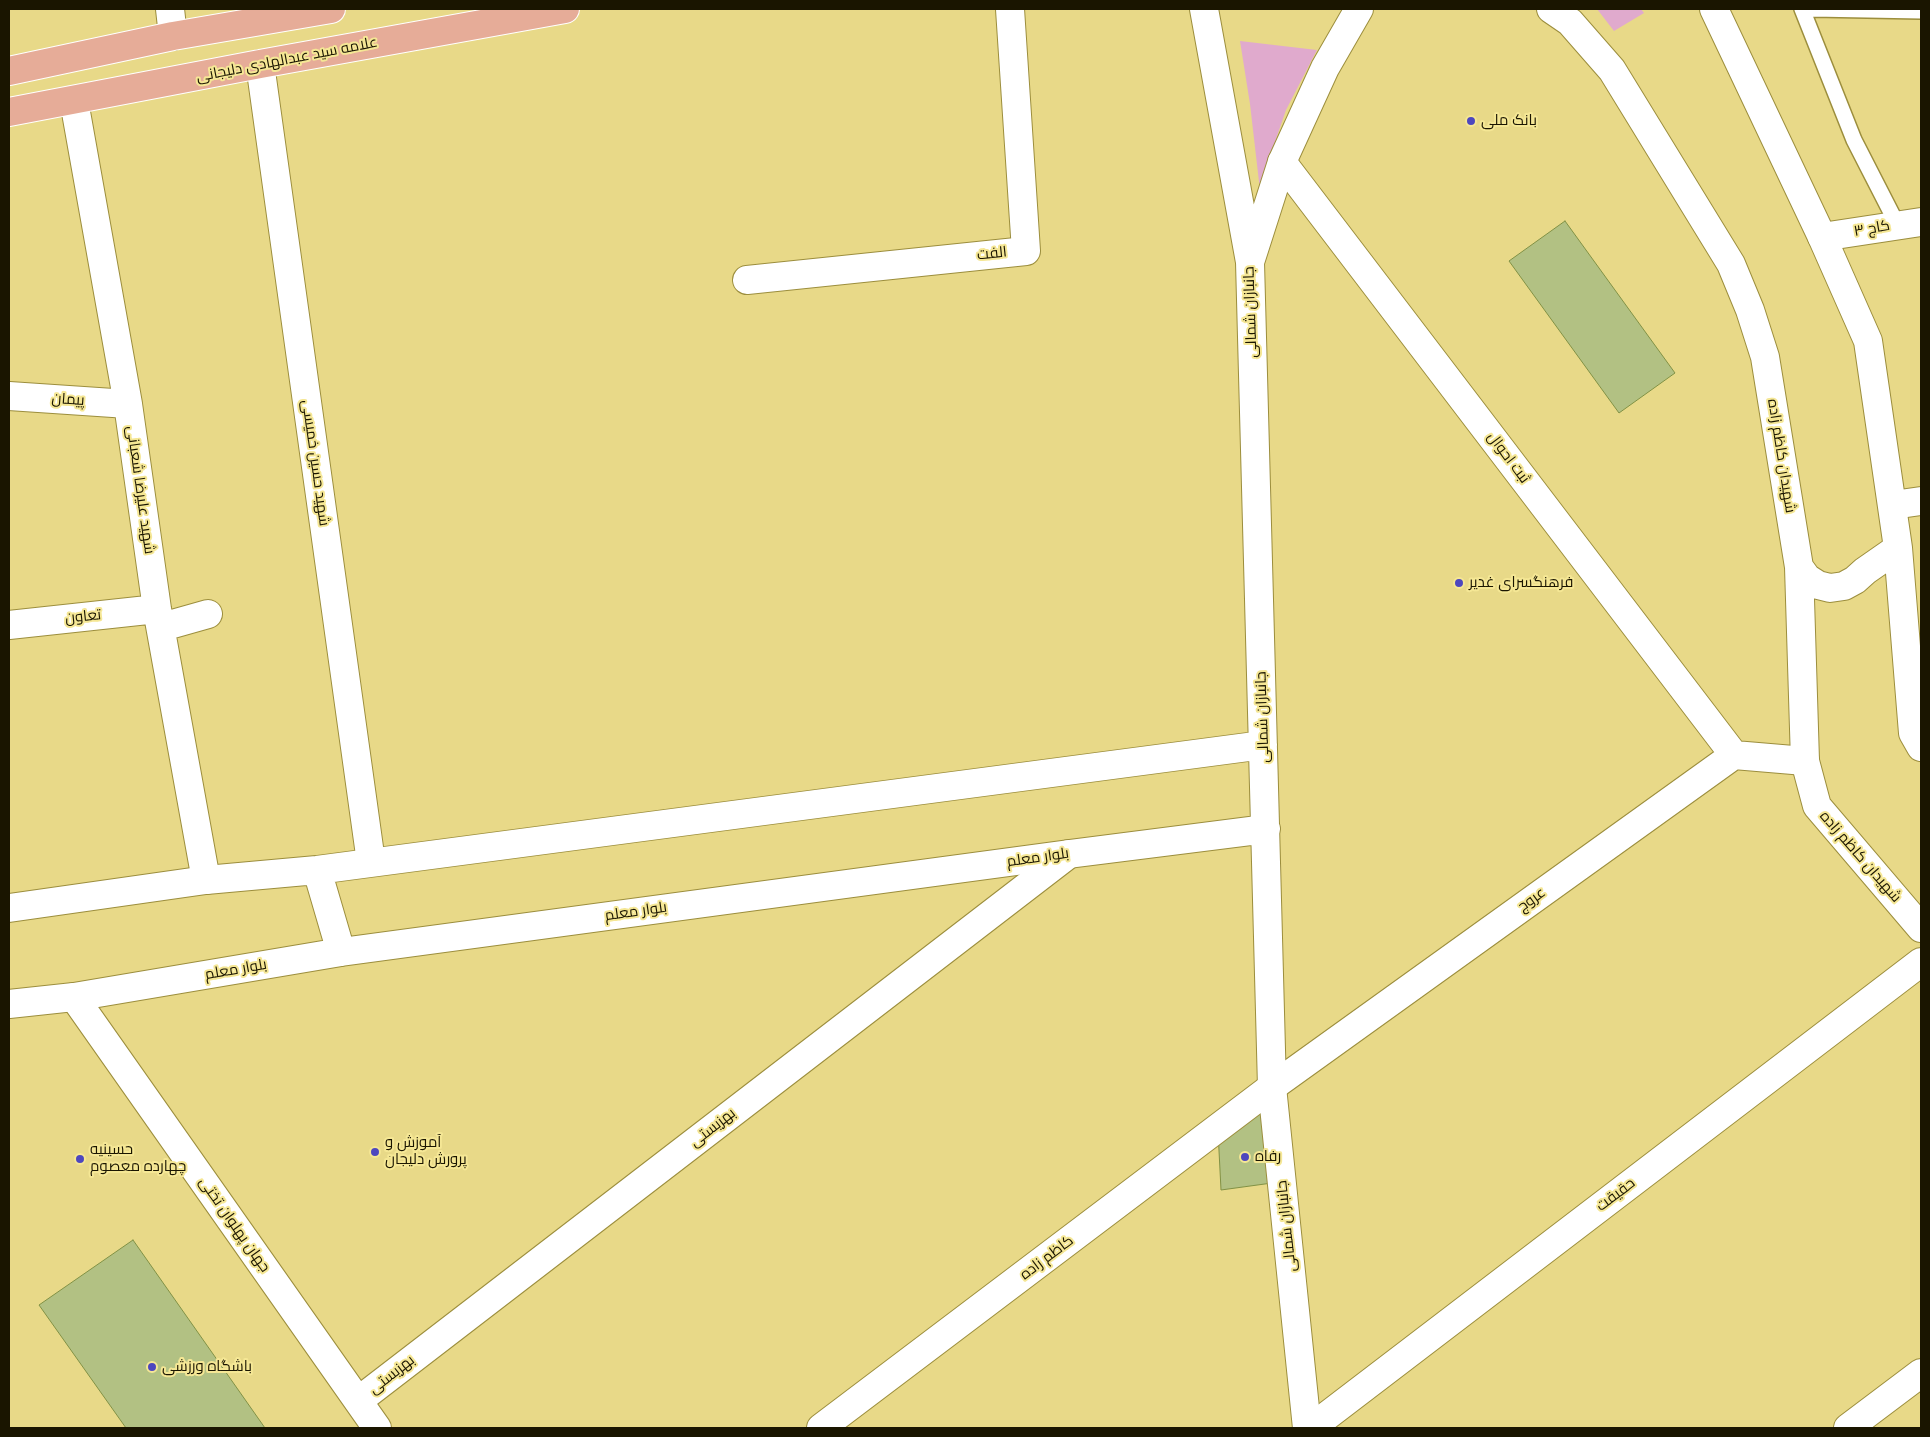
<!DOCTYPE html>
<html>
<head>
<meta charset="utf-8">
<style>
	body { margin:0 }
	#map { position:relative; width:1930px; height:1437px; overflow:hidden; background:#e8d988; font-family:"Times New Roman",serif }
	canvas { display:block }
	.frame { position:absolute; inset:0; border:10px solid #1a1500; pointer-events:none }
</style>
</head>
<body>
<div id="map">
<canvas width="1930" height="1437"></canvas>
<div class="frame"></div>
</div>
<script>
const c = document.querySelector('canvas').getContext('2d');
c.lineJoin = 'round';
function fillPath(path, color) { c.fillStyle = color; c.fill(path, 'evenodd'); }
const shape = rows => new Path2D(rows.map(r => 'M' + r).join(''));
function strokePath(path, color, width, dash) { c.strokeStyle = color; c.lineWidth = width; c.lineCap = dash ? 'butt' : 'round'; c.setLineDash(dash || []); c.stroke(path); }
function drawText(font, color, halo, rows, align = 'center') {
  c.font = font + ' "Times New Roman",Cairo,serif'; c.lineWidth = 4; c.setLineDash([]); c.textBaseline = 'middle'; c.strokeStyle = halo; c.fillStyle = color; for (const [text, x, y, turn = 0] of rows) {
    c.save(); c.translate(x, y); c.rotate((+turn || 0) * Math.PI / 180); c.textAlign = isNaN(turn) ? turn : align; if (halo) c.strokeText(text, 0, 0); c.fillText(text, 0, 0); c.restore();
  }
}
fillPath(shape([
	[1597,9,1641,9,1644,13,1614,31],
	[1240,41,1317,50,1286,110,1276,139,1261,199,1250,104]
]), '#e0aacd');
const building = shape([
	[1565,221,1675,373,1619,413,1509,261,1565,221],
	[1270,1092,1272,1183,1221,1190,1218,1131,1270,1092],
	[133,1240,265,1428,126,1428,39,1305,133,1240]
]);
fillPath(building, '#b2c183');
strokePath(building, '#819145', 1);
const lane = shape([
	[1802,9,1854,140,1897,224],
	[1813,9,1921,11]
]);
const street = shape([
	[170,9,173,36],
	[260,64,371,862],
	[74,101,128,404,157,609,206,880],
	[1282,162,1734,755],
	[1822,237,1921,222],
	[747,280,1026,251,1010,9],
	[9,396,128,404],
	[1893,505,1921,501],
	[9,625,157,609],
	[162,627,208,614],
	[74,997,377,1428],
	[358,1401,1069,854],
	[821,1428,1272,1087,1734,755,1805,761],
	[1311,1428,1921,962]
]);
const secondary = shape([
	[1204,9,1250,262,1272,1087,1307,1428],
	[1551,9,1570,22,1612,70,1731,264,1750,310,1765,357,1799,567,1805,761,1817,806,1921,928],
	[1714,9,1822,237,1868,341,1898,548,1913,733,1921,747],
	[1251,259,1282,162,1325,68,1359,9],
	[1799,567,1807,578,1818,585,1830,588,1844,586,1855,580,1865,571,1898,548],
	[317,870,341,952],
	[9,908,206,880,317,870,1263,745],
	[9,1004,74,997,341,952,1069,854,1266,829],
	[1848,1428,1921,1373]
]);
const primary = shape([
	[9,71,173,36,331,9],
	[9,112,260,64,565,9]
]);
strokePath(lane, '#9c8e3d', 18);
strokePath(street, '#9c8e3d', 30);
strokePath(secondary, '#9c8e3d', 30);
strokePath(primary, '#fff', 30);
strokePath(lane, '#fff', 15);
strokePath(street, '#fff', 28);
strokePath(secondary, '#fff', 28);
strokePath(primary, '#e6ac98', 28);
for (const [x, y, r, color] of [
	[1471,121,5,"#4d47be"],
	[1459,583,5,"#4d47be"],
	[375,1152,5,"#4d47be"],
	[1245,1157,5,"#4d47be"],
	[80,1159,5,"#4d47be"],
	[152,1367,5,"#4d47be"]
]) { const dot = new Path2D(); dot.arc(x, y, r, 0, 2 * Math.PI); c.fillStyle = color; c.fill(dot); strokePath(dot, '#f5e795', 2); }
drawText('15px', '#1a1500', '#f5e795', [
	["علامه سید عبدالهادی دلیجانی",287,60,-11],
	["کاج ۳",1872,229,-10],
	["الفت",992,254,-6],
	["جانبازان شمالی",1251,312,-92],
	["پیمان",68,400,4],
	["شهیدان کاظم زاده",1781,456,81],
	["ثبت احوال",1508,458,53],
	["شهید حسین خمیسی",315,463,82],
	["شهید علیرضا شعبانی",140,490,82],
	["تعاون",83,617,-6],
	["جانبازان شمالی",1263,717,-92],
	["شهیدان کاظم زاده",1860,857,49],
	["بلوار معلم",1038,858,-8],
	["عروج",1532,900,-36],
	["بلوار معلم",636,912,-8],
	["بلوار معلم",236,970,-10],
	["بهزیستی",713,1128,-38],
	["حقیقت",1616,1195,-37],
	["جهان پهلوان تختی",234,1225,55],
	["جانبازان شمالی",1287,1226,-96],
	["کاظم زاده",1047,1258,-37],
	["بهزیستی",392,1375,-38]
]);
drawText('15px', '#1a1500', '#f5e795', [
	["بانک ملی",1481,121],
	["فرهنگسرای غدیر",1469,583],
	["آموزش و",385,1143],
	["پرورش دلیجان",385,1160],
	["حسینیه",90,1150],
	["چهارده معصوم",90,1167],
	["رفاه",1255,1157],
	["باشگاه ورزشی",162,1367]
], 'left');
</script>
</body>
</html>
